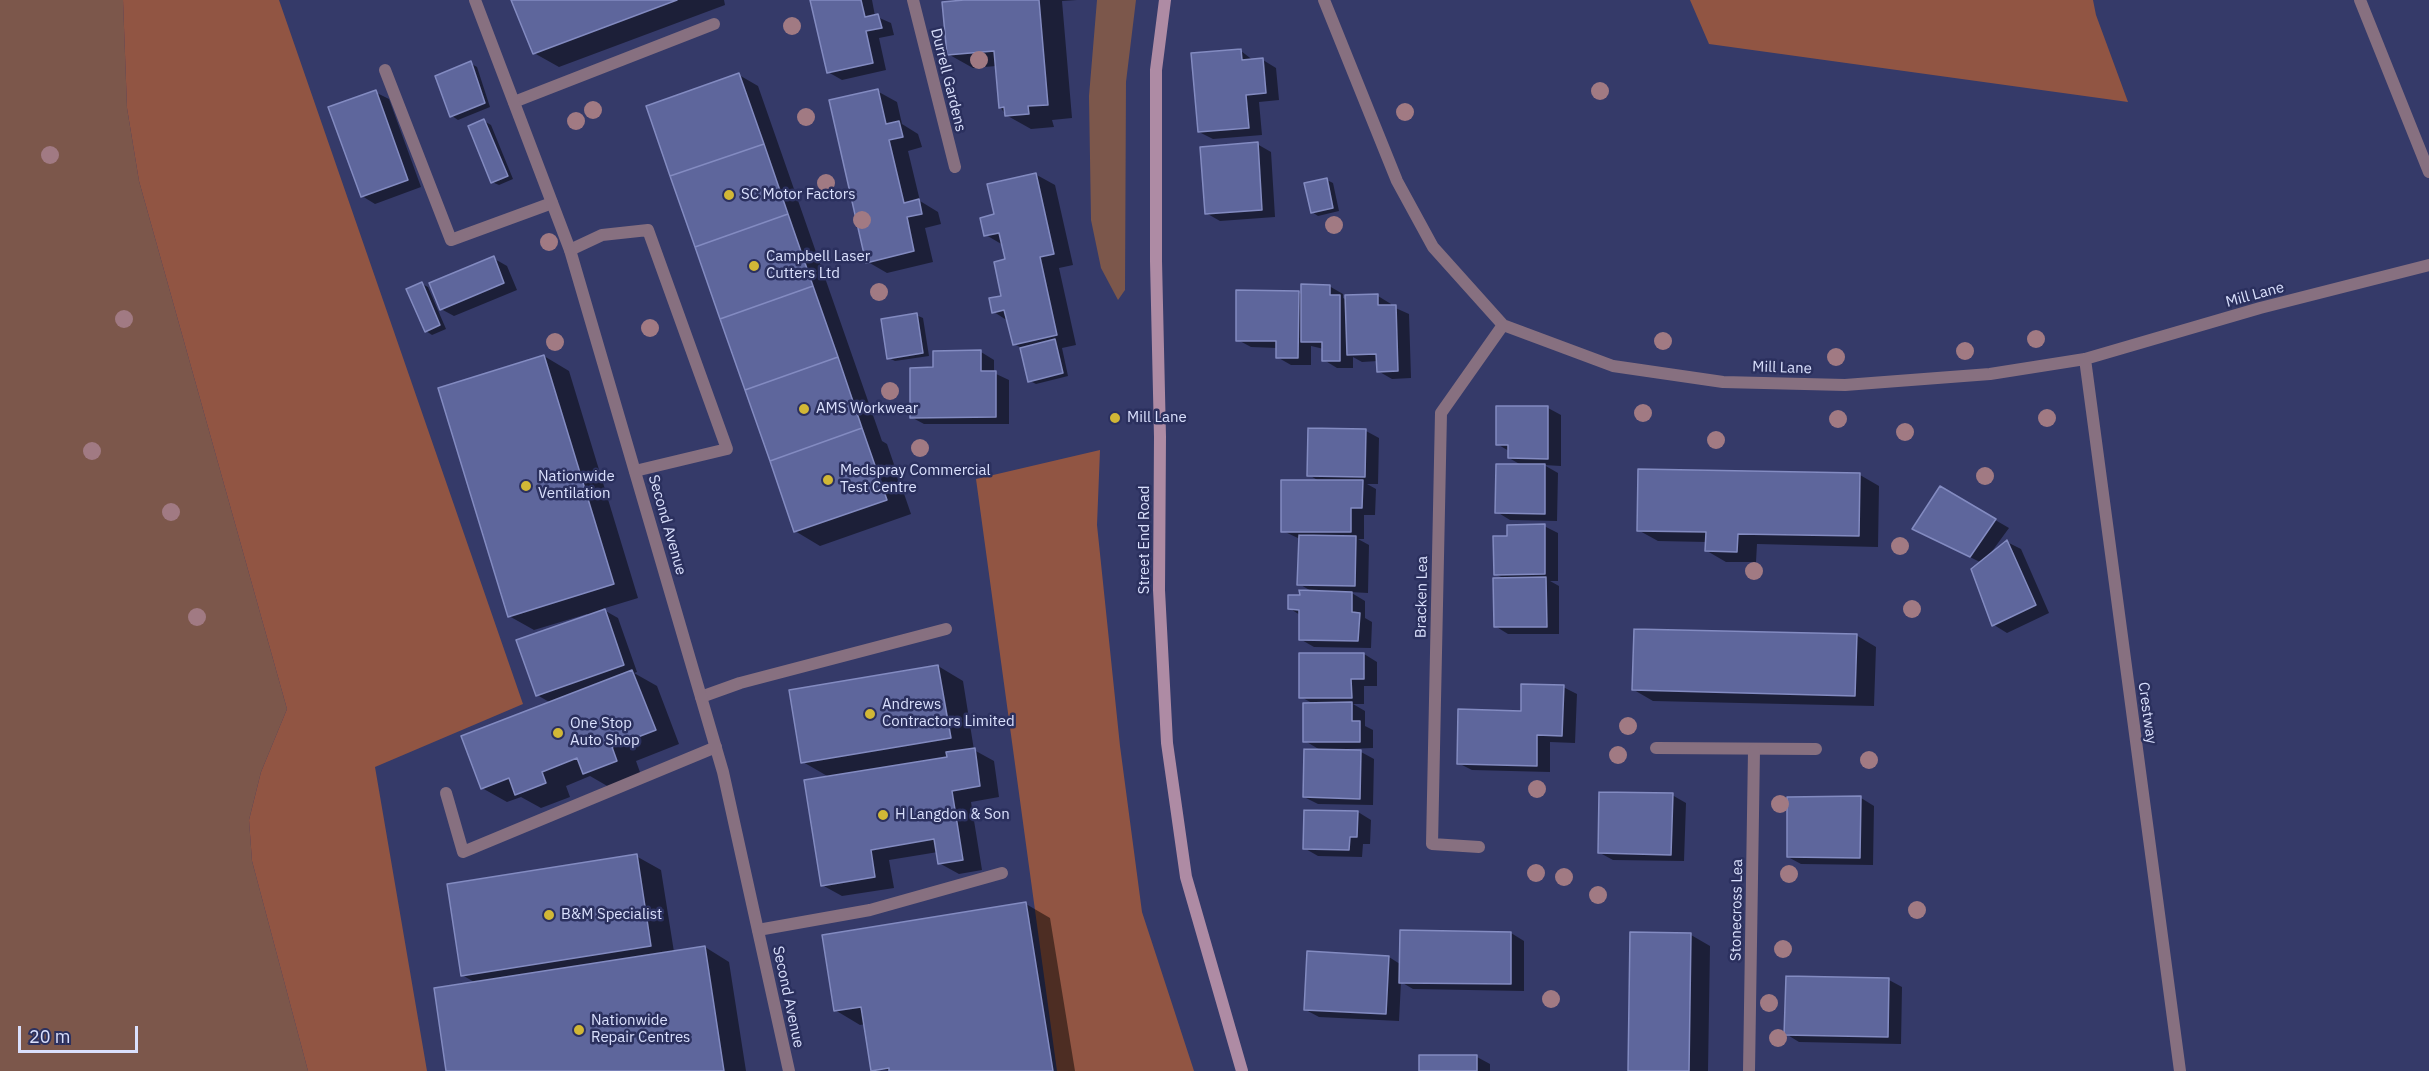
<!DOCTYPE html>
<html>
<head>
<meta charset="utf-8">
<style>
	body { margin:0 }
	#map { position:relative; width:2429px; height:1071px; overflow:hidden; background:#353a69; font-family:"IBM Plex Sans",sans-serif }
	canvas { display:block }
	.scale { position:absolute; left:18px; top:1026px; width:120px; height:27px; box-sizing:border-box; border:3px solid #dae0fd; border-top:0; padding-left:8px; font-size:18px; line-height:21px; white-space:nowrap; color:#dae0fd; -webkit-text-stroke:4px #2b305e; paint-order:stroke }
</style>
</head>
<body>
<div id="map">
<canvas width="2429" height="1071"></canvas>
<div class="scale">20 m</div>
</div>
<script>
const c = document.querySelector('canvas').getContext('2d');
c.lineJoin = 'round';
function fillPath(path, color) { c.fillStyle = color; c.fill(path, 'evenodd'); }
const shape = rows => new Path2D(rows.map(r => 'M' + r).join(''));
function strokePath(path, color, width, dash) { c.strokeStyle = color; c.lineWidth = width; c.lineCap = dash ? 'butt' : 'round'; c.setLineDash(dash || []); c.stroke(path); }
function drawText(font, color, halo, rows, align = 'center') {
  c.font = font + ' "IBM Plex Sans",sans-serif'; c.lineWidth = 5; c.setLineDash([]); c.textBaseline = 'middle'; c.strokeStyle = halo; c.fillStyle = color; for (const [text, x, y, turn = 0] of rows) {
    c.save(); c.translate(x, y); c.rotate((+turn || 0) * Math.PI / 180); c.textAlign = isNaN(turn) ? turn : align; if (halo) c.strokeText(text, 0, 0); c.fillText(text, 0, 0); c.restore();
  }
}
fillPath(shape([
	[0,0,123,0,127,108,139,181,287,709,261,772,249,820,252,861,308,1071,0,1071],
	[1097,0,1136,0,1126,82,1125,290,1118,300,1101,268,1091,220,1089,96]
]), '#7c574b');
fillPath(shape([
	[123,0,279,0,523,704,375,767,427,1071,308,1071,252,861,249,820,261,772,287,709,139,181,127,108],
	[1690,0,2093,0,2096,15,2128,102,1709,44],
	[1100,450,1097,525,1120,746,1142,912,1194,1071,1057,1071,976,479]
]), '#915543');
fillPath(shape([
	[513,0,724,0,725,5,559,67,534,53],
	[812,0,872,0,875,16,891,23,894,35,879,38,886,70,842,80,828,72],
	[981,0,1077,0,1062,1,1072,118,1052,120,1054,127,1031,129,1006,115,1000,107,996,66,973,68,948,54],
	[1241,51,1254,61,1263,60,1276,68,1279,100,1259,102,1262,135,1213,139,1199,132],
	[470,63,477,67,490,107,458,120,452,116],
	[739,75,758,86,882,441,887,444,911,514,820,546,795,531],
	[877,91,897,102,902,124,918,134,922,147,908,151,920,201,938,212,941,224,925,228,933,262,887,273,868,262],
	[375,92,389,99,421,187,375,204,362,196],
	[484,121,491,125,513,179,499,185,492,182],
	[1257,144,1271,152,1275,217,1220,221,1206,213],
	[1035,174,1055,185,1073,265,1059,268,1076,345,1062,348,1068,376,1036,384,1030,381,1022,348,1014,344,1008,321,994,312,1003,297,1007,260,1003,245,986,235,996,215],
	[1327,180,1333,183,1339,211,1318,216,1312,212],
	[493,258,507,266,517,290,454,316,441,309],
	[422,284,428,287,446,329,432,335,426,331],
	[1329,286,1343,294,1343,298,1347,300,1378,296,1391,304,1391,306,1409,314,1411,378,1392,379,1378,371,1378,361,1362,362,1353,357,1353,368,1337,368,1324,360,1324,349,1311,346,1311,365,1291,365,1277,357,1277,348,1251,347,1238,340,1298,292,1303,295],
	[916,315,923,318,929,356,895,361,889,358],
	[981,352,994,360,994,373,1009,380,1009,424,924,424,911,417,934,369],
	[544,356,569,371,638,598,602,609,618,618,637,672,634,673,657,686,679,744,636,761,641,775,609,787,590,776,566,786,570,797,541,808,521,797,507,802,482,788,551,703,537,695,588,616,587,614,534,630,509,616],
	[1548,408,1561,415,1561,466,1544,465,1558,473,1557,521,1510,520,1497,512,1523,466,1509,458,1509,451,1497,444],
	[1366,431,1379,438,1378,484,1367,484,1376,489,1375,515,1364,515,1364,539,1358,539,1369,545,1368,593,1350,592,1365,601,1365,618,1372,622,1371,648,1314,647,1300,639,1300,615,1289,608,1302,597,1313,592,1299,584,1300,539,1283,531,1319,481,1309,475],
	[1860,475,1879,486,1878,547,1757,544,1756,562,1726,562,1707,551,1707,542,1658,541,1638,530],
	[1940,488,2009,528,1990,554,2007,542,2021,549,2049,613,2007,633,1994,625,1982,563,1927,536],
	[1544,526,1558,533,1558,581,1550,581,1559,586,1559,634,1508,634,1495,626,1505,579,1495,574,1509,537],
	[1856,635,1876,647,1874,706,1653,701,1634,690],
	[1364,654,1377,662,1377,686,1364,686,1364,704,1353,704,1365,711,1365,726,1373,730,1373,748,1347,749,1347,751,1361,752,1374,759,1373,805,1318,804,1304,797,1322,751,1305,741,1314,704,1301,697],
	[938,666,963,681,974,750,994,761,999,797,971,802,982,870,959,874,939,863,938,852,889,860,894,888,842,896,822,885,829,777,803,762],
	[1563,687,1577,694,1575,743,1550,742,1550,772,1472,770,1458,763,1522,712],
	[1672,795,1686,803,1684,861,1613,860,1600,853],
	[1861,798,1874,806,1873,865,1801,864,1788,857],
	[1358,812,1371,820,1370,844,1363,844,1362,857,1318,856,1304,848],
	[636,856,661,870,674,952,705,947,729,962,746,1071,448,1071,476,983,462,975],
	[1026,904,1050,918,1075,1071,872,1070,865,1024,860,1025,835,1010],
	[1401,931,1511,933,1524,941,1524,991,1413,989,1401,982,1399,1021,1319,1017,1306,1010,1389,957,1400,964],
	[1691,935,1710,946,1708,1071,1629,1071],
	[1889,980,1902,987,1901,1044,1799,1042,1786,1034],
	[1477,1057,1490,1064,1490,1071,1420,1071]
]), '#0007');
const building = shape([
	[511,0,677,0,533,54,511,0],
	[810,0,861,0,865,17,878,14,882,28,866,31,873,63,827,73,810,0],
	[964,0,1039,0,1048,105,1028,106,1029,114,1005,116,1004,107,999,108,994,51,947,55,942,2,964,0],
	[1241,49,1242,60,1263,58,1266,93,1246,95,1249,128,1198,132,1191,53,1241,49],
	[471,61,485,103,450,117,435,76,471,61],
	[739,73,764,144,670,176,646,106,739,73],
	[878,89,886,124,899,121,903,137,889,140,904,203,919,199,922,214,907,217,914,251,866,263,829,100,878,89],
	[376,90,408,180,361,197,328,107,376,90],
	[484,119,508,176,491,183,468,126,484,119],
	[1258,142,1262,210,1205,214,1200,147,1258,142],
	[764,144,788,214,695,247,670,176,764,144],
	[1036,173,1054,254,1040,257,1057,335,1013,345,1004,310,992,313,989,298,1001,296,994,262,1005,259,999,233,984,236,980,218,994,214,987,184,1036,173],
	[1327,178,1333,208,1311,213,1304,183,1327,178],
	[788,214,813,286,720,319,695,247,788,214],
	[494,256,504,283,440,310,429,283,494,256],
	[422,282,440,325,425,332,406,289,422,282],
	[1301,284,1330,285,1330,295,1340,295,1340,361,1322,361,1322,342,1301,342,1301,284],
	[813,286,838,357,745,390,720,319,813,286],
	[1236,290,1299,291,1298,358,1276,358,1276,341,1236,341,1236,290],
	[1378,294,1378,305,1396,305,1398,371,1377,372,1376,354,1347,355,1345,295,1378,294],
	[917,313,923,353,887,359,881,319,917,313],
	[1055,339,1063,373,1028,382,1020,348,1055,339],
	[981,350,981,371,996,371,996,417,910,418,910,368,933,367,933,351,981,350],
	[544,355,614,584,508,617,438,388,544,355],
	[838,357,862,428,770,461,745,390,838,357],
	[1496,406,1548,406,1548,459,1508,458,1508,445,1496,445,1496,406],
	[862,428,887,500,794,532,770,461,862,428],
	[1308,428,1366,429,1365,477,1307,476,1308,428],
	[1496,464,1545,464,1545,514,1495,513,1496,464],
	[1638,469,1860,473,1859,536,1738,534,1737,552,1705,551,1706,532,1637,531,1638,469],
	[1281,480,1363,480,1362,508,1351,508,1351,532,1281,532,1281,480],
	[1940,486,1996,519,1970,557,1912,529,1940,486],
	[1545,524,1545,574,1494,575,1493,536,1507,536,1507,525,1545,524],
	[1299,535,1356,536,1355,586,1297,585,1299,535],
	[2007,540,2036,605,1992,626,1971,569,2007,540],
	[1546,577,1547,627,1494,627,1493,578,1546,577],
	[1299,590,1352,592,1352,612,1360,613,1358,641,1299,640,1299,610,1288,609,1288,595,1300,595,1299,590],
	[605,609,624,665,536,696,516,640,605,609],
	[1634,629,1857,634,1855,696,1632,690,1634,629],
	[1299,653,1364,653,1364,679,1351,679,1352,698,1299,698,1299,653],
	[938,665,951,738,801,763,789,690,938,665],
	[632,670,656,730,612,747,617,761,583,774,577,758,542,772,546,783,515,795,509,778,481,789,461,736,632,670],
	[1521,684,1564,685,1562,736,1537,735,1537,766,1457,764,1458,709,1521,711,1521,684],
	[1352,702,1352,721,1360,721,1360,742,1303,742,1303,703,1352,702],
	[975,748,980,786,952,791,963,860,938,864,934,839,871,850,875,877,821,886,804,780,947,757,946,752,975,748],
	[1304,749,1361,750,1360,799,1303,797,1304,749],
	[1599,792,1673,793,1671,855,1598,853,1599,792],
	[1861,796,1860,858,1787,857,1787,797,1861,796],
	[1304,810,1358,811,1357,837,1350,837,1349,850,1303,849,1304,810],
	[637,854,651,946,461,976,447,884,637,854],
	[1026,902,1053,1071,889,1071,889,1068,871,1071,861,1007,834,1011,822,935,1026,902],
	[1400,930,1511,932,1511,984,1399,983,1400,930],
	[1630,932,1691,933,1689,1071,1628,1071,1630,932],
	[705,946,724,1071,446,1071,434,988,705,946],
	[1307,951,1389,956,1386,1014,1304,1010,1307,951],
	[1786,976,1889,978,1888,1037,1784,1035,1786,976],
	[1419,1055,1477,1055,1477,1071,1419,1071,1419,1055]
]);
fillPath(building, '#5e669c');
strokePath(building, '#838bc1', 1.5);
strokePath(shape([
	[385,70,451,240,552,203],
	[514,102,714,24],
	[570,250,602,235,648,230,727,449,635,471],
	[701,697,740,683,946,629],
	[1656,748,1816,749],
	[446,793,463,852,716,747],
	[758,930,870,910,1002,873]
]), '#877080', 12);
strokePath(shape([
	[475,0,570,250,723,772,789,1071],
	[913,0,955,167],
	[1324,0,1397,181,1433,247,1503,325,1613,366,1723,382,1845,385,1990,374,2085,359,2260,308,2429,265],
	[2360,0,2429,172],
	[2085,359,2180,1071],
	[1479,847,1432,844,1441,413,1503,325],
	[1749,1071,1754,750]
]), '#877080', 12);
strokePath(shape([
	[1165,0,1156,70,1156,261,1160,437,1159,590,1167,743,1186,877,1242,1071]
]), '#ae8ba4', 12);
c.fillStyle = '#a17a83';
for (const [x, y] of [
	[792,26],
	[979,60],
	[1600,91],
	[593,110],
	[1405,112],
	[806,117],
	[576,121],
	[50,155],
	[826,183],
	[862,220],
	[1334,225],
	[549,242],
	[879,292],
	[124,319],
	[650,328],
	[2036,339],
	[1663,341],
	[555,342],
	[1965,351],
	[1836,357],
	[890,391],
	[1643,413],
	[2047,418],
	[1838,419],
	[1905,432],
	[1716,440],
	[920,448],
	[92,451],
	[1985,476],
	[171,512],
	[1900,546],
	[1754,571],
	[1912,609],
	[197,617],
	[1628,726],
	[1618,755],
	[1869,760],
	[1537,789],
	[1780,804],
	[1536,873],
	[1789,874],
	[1564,877],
	[1598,895],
	[1917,910],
	[1783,949],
	[1551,999],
	[1769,1003],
	[1778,1038]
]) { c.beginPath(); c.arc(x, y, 9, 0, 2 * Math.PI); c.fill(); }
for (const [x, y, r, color] of [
	[729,195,6,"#d1b736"],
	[754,266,6,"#d1b736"],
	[804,409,6,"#d1b736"],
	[1115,418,6,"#d1b736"],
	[828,480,6,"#d1b736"],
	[526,486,6,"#d1b736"],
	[870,714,6,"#d1b736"],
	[558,733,6,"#d1b736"],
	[883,815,6,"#d1b736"],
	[549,915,6,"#d1b736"],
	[579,1030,6,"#d1b736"]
]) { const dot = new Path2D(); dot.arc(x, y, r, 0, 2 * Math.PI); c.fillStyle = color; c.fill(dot); strokePath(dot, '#2b305e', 2); }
drawText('15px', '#dae0fd', '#2b305e', [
	["Durrell Gardens",948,80,76],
	["Mill Lane",2255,295,-15],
	["Mill Lane",1782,368,2],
	["Second Avenue",667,525,74],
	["Street End Road",1145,540,-90],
	["Bracken Lea",1422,597,-89],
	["Crestway",2147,713,82],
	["Stonecross Lea",1737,910,-89],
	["Second Avenue",788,997,78]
]);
drawText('15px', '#dae0fd', '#2b305e', [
	["SC Motor Factors",741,195],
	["Campbell Laser",766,257],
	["Cutters Ltd",766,274],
	["AMS Workwear",816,409],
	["Mill Lane",1127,418],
	["Medspray Commercial",840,471],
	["Test Centre",840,488],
	["Nationwide",538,477],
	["Ventilation",538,494],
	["Andrews",882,705],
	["Contractors Limited",882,722],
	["One Stop",570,724],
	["Auto Shop",570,741],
	["H Langdon & Son",895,815],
	["B&M Specialist",561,915],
	["Nationwide",591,1021],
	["Repair Centres",591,1038]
], 'left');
</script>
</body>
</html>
